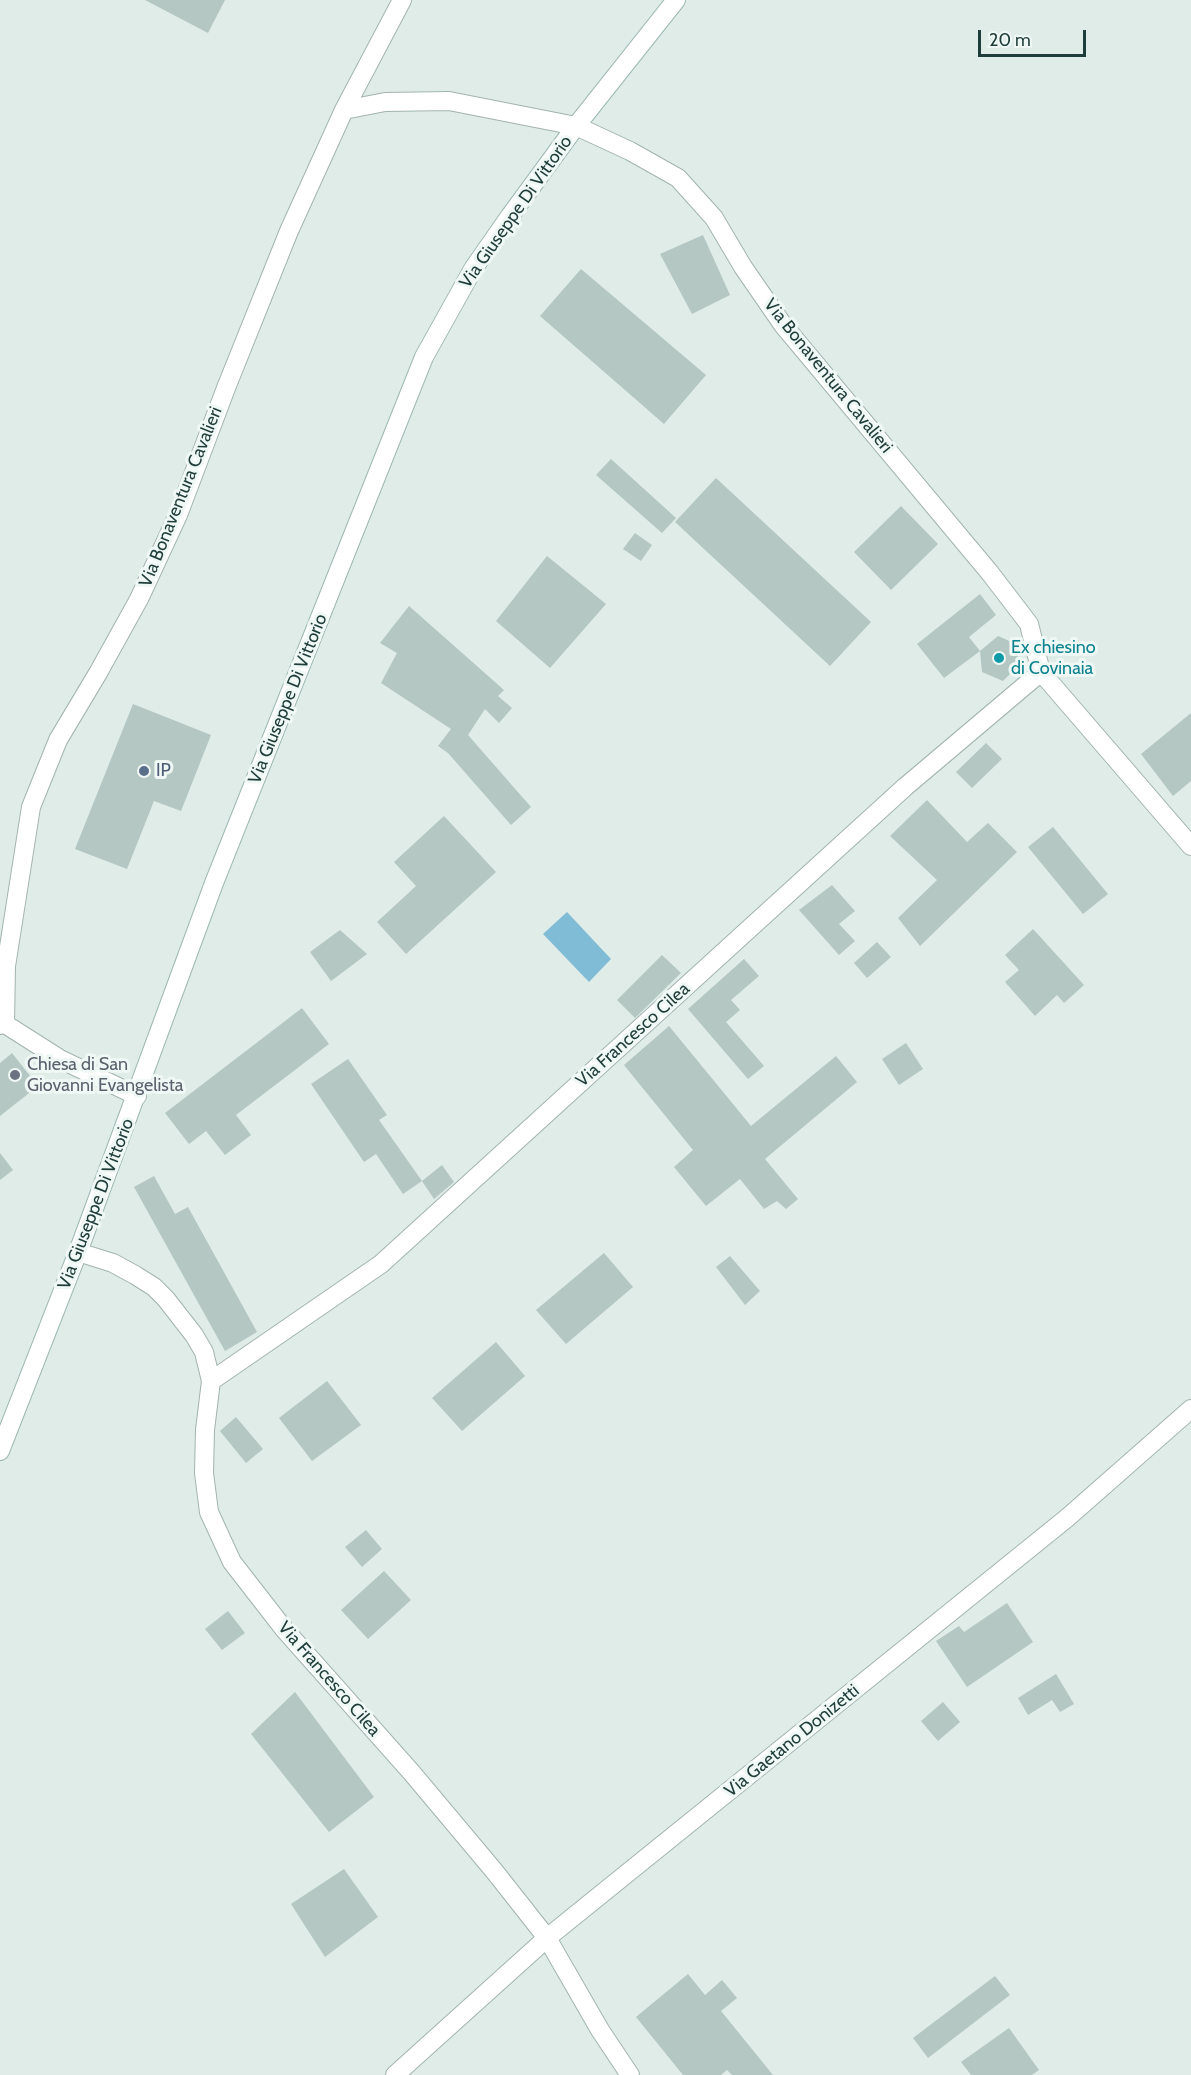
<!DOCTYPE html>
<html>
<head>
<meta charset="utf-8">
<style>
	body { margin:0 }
	#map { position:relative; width:1191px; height:2075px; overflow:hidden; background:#dfece8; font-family:Cabin,sans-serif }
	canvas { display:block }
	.scale { position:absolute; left:978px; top:30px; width:108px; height:27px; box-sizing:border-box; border:3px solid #1f3d3a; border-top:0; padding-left:8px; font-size:18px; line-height:21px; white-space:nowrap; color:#1f3d3a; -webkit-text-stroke:4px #f0f8f5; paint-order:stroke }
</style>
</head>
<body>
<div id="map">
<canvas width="1191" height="2075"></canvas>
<div class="scale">20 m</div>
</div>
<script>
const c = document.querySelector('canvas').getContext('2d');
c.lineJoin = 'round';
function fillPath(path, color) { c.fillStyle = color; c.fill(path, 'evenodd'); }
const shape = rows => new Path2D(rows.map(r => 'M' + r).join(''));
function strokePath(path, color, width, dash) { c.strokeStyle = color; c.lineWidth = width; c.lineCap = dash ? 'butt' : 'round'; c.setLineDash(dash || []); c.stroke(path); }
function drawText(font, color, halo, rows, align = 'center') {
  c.font = font + ' Cabin,sans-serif'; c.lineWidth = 6; c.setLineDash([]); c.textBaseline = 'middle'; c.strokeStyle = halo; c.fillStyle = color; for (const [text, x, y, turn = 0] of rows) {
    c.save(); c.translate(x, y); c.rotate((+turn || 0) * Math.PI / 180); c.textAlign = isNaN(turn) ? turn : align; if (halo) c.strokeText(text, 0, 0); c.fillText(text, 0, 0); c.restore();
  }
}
fillPath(shape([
	[567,912,611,959,589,982,543,934]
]), '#81bcd6');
fillPath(shape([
	[145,0,225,0,208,33],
	[703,235,730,295,692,314,660,254],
	[581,269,706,375,664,424,540,316],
	[611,459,676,518,662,533,596,475],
	[716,478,871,622,830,666,675,522],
	[901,506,938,544,891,590,854,552],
	[635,533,652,545,641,561,623,549],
	[547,556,606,604,550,668,496,621],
	[980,594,996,615,969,637,980,651,944,678,917,644],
	[409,606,504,690,498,696,512,708,499,723,485,709,468,735,531,807,511,825,448,753,438,746,451,729,381,683,397,653,380,643],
	[998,636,1016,644,1019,665,1003,681,982,672,980,651],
	[133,704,211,735,181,811,154,801,127,869,75,849],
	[1191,713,1191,781,1173,796,1141,754],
	[986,743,1002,759,972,788,956,772],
	[927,800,967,842,988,823,1017,852,920,946,898,918,937,880,890,836],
	[444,816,496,872,406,954,377,922,416,886,394,862],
	[1053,827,1108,894,1083,914,1028,847],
	[832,885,855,911,839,924,855,941,839,955,799,910],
	[1033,929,1084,985,1064,1003,1057,995,1035,1016,1005,982,1019,970,1005,955],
	[340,930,367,954,331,981,310,952],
	[877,942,891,957,867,978,854,963],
	[662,955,681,973,635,1018,617,1000],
	[744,959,759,976,731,1000,740,1010,726,1022,764,1066,748,1079,688,1009],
	[302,1008,329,1044,236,1115,251,1135,225,1155,206,1131,189,1144,165,1113],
	[669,1026,751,1126,836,1056,857,1082,765,1159,798,1199,786,1209,777,1201,764,1209,740,1179,706,1206,674,1167,693,1150,624,1065],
	[906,1043,923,1069,899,1085,882,1059],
	[12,1053,38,1086,0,1116,0,1063],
	[348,1059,387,1115,379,1120,422,1181,442,1165,454,1182,434,1199,422,1181,403,1194,376,1154,364,1162,311,1084],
	[0,1153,13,1170,0,1180],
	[154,1176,175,1214,188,1207,257,1332,225,1351,134,1187],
	[604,1253,633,1287,566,1344,536,1310],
	[730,1256,760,1291,745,1305,716,1267],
	[496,1342,525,1376,462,1431,432,1398],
	[327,1381,361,1425,312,1461,279,1418],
	[236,1417,263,1449,246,1463,220,1431],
	[366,1530,382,1549,362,1567,345,1547],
	[384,1571,411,1600,368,1639,341,1610],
	[1007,1603,1033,1642,967,1687,936,1641,959,1626,964,1632],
	[228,1611,245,1633,222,1650,205,1629],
	[1056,1674,1074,1704,1060,1712,1052,1700,1028,1715,1018,1698],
	[295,1692,374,1797,329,1832,251,1734],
	[943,1702,960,1722,938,1741,921,1721],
	[344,1869,378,1917,325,1957,291,1904],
	[688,1974,705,1995,722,1980,737,1998,721,2011,773,2075,732,2075,727,2070,721,2075,683,2075,636,2017],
	[995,1976,1010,1995,928,2058,913,2038],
	[1009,2028,1039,2070,1032,2075,971,2075,961,2062]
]), '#b4c7c2');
const minor = shape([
	[402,0,344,110,385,102,449,101,576,126,630,151,678,178,714,218,743,267,783,325,990,573,1029,624,1041,672,1191,846],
	[5,1024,6,966,31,807,58,740,98,673,139,599,178,515,226,388,289,231,344,110],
	[0,1025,5,1024,60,1059,137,1096],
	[78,1252,113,1263,135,1275,154,1287,166,1299,194,1335,204,1352,211,1381,205,1430,204,1473,209,1512,232,1562,284,1629,412,1773,495,1872,547,1938,600,2030,630,2075],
	[211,1381,381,1264,905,787,1041,672],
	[395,2075,547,1938,1067,1518,1191,1409]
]);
const secondary = shape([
	[0,1451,78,1252,214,883,424,357,473,269,510,216,576,126,676,0]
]);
strokePath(minor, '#a2b4b0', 20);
strokePath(secondary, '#9db8b3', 20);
strokePath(minor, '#fff', 18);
strokePath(secondary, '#fff', 18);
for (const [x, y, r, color] of [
	[999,658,6,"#0f9aa8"],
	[144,771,6,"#5c6f8a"],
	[15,1075,6,"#6b7280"]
]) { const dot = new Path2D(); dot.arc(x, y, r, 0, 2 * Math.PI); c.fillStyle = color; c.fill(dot); strokePath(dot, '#f0f8f5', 2); }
drawText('18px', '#1f3d3a', '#f0f8f5', [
	["Via Giuseppe Di Vittorio",516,212,-55],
	["Via Bonaventura Cavalieri",828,376,51],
	["Via Bonaventura Cavalieri",181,497,-68],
	["Via Giuseppe Di Vittorio",288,699,-68],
	["Via Francesco Cilea",633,1035,-42],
	["Via Giuseppe Di Vittorio",96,1204,-69],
	["Via Francesco Cilea",329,1679,49],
	["Via Gaetano Donizetti",792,1741,-39]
]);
drawText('18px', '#0d838f', '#f0f8f5', [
	["Ex chiesino",1011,648],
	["di Covinaia",1011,669]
], 'left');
drawText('18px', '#4e5e75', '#f0f8f5', [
	["IP",156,771]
], 'left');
drawText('18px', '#5b616d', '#f0f8f5', [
	["Chiesa di San",27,1065],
	["Giovanni Evangelista",27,1086]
], 'left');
</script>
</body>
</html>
